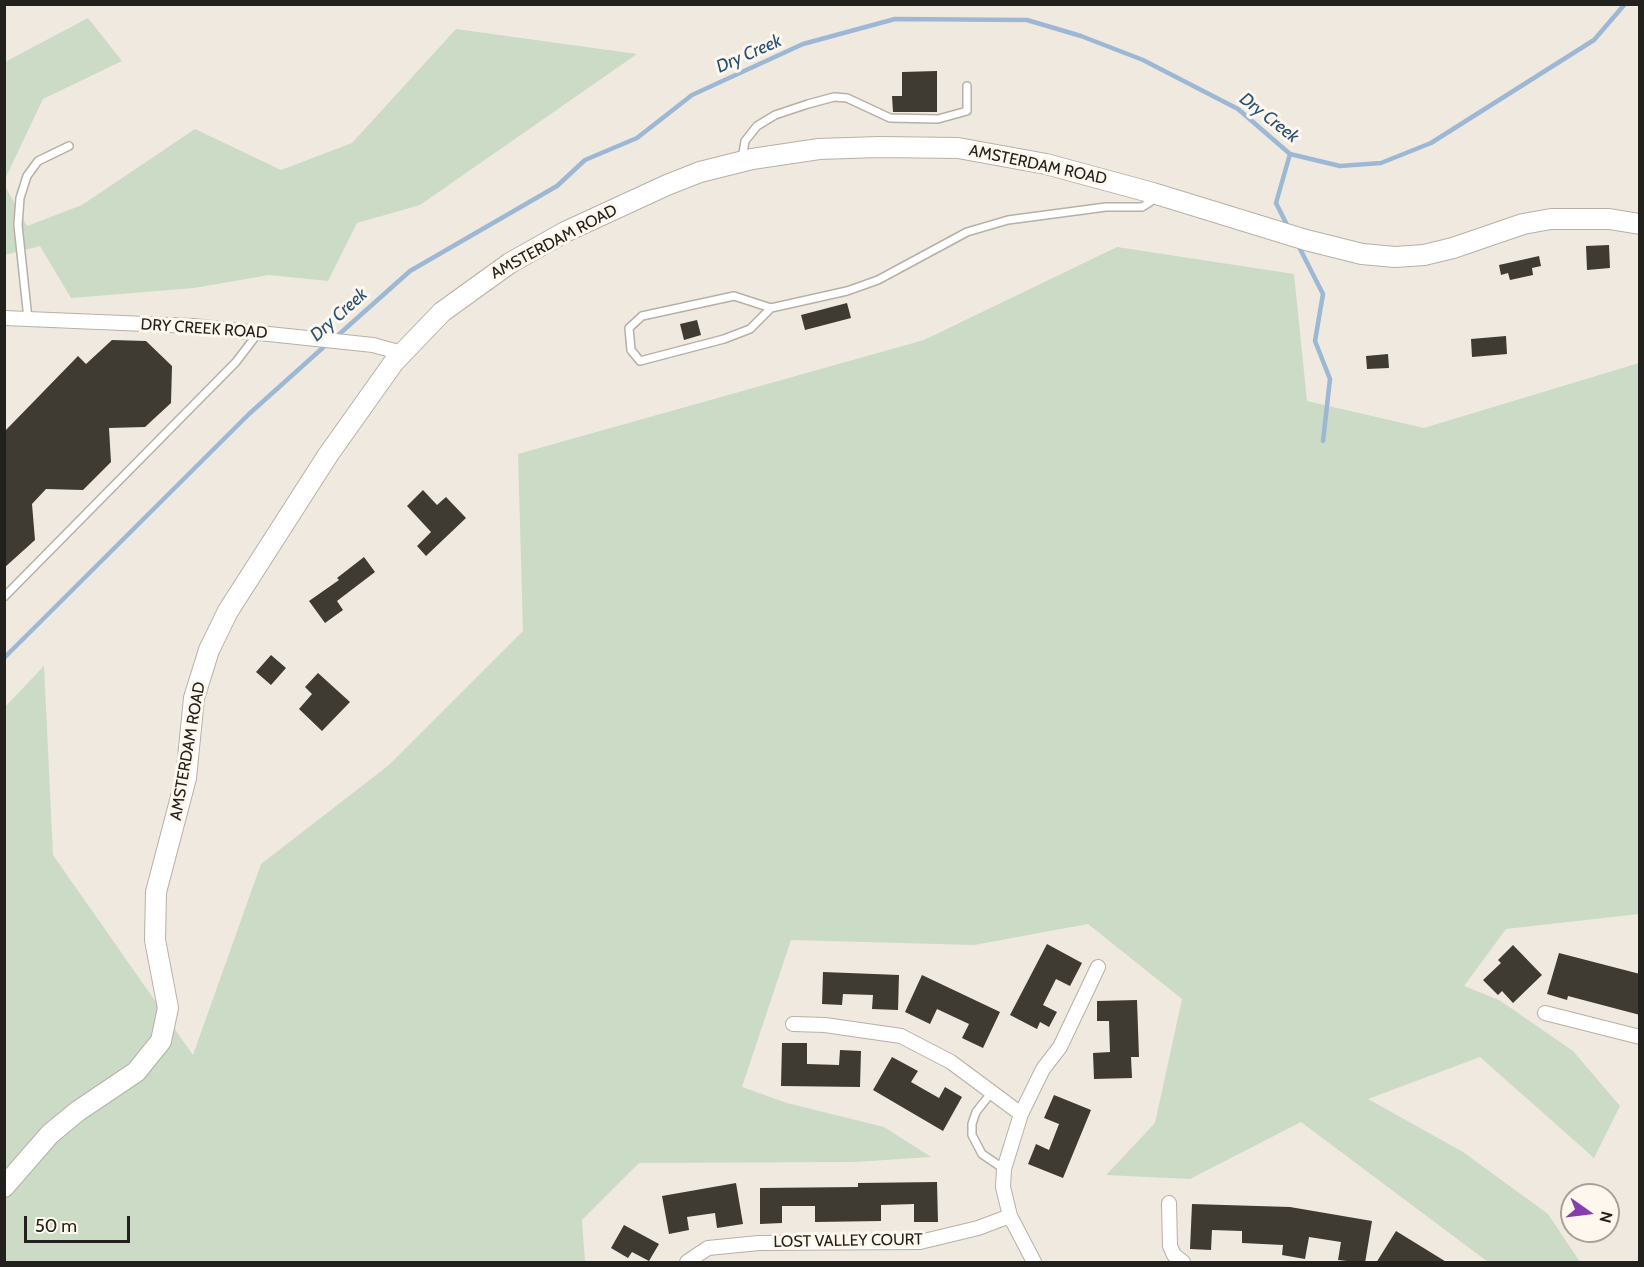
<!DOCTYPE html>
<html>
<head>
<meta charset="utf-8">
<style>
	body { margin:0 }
	#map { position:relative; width:1644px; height:1267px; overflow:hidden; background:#f0e9e0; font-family:Cabin,sans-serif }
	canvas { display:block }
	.frame { position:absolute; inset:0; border:6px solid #23211d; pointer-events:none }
	.north { position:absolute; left:1560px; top:1183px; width:60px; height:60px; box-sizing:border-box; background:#fef7ed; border:2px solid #a6a19a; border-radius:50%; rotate:104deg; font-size:16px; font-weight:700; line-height:24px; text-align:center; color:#23211d }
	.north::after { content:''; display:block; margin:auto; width:21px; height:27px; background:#853db0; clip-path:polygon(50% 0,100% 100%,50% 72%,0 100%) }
	.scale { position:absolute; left:24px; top:1216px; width:106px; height:27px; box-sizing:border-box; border:3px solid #23211d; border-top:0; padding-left:8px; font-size:18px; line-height:21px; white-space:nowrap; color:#23211d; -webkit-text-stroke:4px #fef7ed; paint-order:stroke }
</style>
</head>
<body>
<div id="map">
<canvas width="1644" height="1267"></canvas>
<div class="frame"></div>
<div class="north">N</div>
<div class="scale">50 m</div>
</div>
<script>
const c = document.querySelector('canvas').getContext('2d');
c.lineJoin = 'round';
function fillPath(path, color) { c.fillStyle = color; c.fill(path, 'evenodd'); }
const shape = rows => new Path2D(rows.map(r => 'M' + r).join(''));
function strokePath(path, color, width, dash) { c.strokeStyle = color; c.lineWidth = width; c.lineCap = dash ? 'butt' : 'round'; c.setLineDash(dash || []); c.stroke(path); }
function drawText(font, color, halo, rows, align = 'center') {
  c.font = font + ' Cabin,sans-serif'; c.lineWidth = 6; c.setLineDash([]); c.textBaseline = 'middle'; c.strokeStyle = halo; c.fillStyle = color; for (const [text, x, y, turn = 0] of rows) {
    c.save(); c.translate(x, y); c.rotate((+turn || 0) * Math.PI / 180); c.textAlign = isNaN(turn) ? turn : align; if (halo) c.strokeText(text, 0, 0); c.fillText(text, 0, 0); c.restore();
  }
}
fillPath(shape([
	[88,18,122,61,43,99,5,179,5,62],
	[456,29,637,54,420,205,357,223,328,281,269,275,194,288,71,298,40,246,5,255,4,184,27,226,82,205,195,129,281,170,352,143],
	[1117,247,1294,274,1307,401,1424,428,1639,363,1639,914,1506,929,1464,986,1499,1000,1573,1051,1620,1106,1594,1158,1480,1057,1368,1099,1463,1152,1548,1214,1580,1262,1488,1262,1301,1122,1190,1179,1106,1175,1155,1123,1182,999,1088,924,974,945,791,940,742,1087,787,1103,884,1127,931,1157,855,1162,639,1163,582,1220,585,1262,5,1262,4,708,44,666,53,855,193,1055,261,864,389,765,523,631,518,454,924,340]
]), '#cbdbc6');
strokePath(shape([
	[1288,227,1276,203,1290,154],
	[1298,245,1323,294,1315,341,1330,379,1323,441],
	[336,337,410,271,557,186,585,160,637,138,692,95,803,44,895,19,1027,20,1081,36,1143,60,1238,109,1290,154,1340,166,1381,163,1431,143,1594,40,1625,4],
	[4,658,249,414,327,344]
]), '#9cb8d4', 4.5);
fillPath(shape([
	[937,71,937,112,893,112,892,96,902,96,902,72],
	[1609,245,1610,268,1587,270,1586,246],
	[1539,256,1541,266,1532,268,1533,275,1510,280,1508,273,1501,275,1499,265],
	[847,303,851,318,805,330,801,315],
	[697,320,701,335,684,340,680,324],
	[1506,336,1507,354,1472,357,1471,339],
	[112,340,146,341,172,366,171,403,145,427,109,428,111,462,83,490,46,489,32,504,35,540,4,568,4,432,78,356,86,364],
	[1388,354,1389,368,1367,369,1366,356],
	[423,490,437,505,446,497,466,518,426,556,417,546,431,532,407,506],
	[364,557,375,572,337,601,343,610,325,623,309,601,339,580,337,578],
	[271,655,286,668,271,685,256,672],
	[318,673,350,702,322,731,299,709,312,694,305,687],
	[1047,944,1082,963,1070,986,1056,979,1043,1005,1057,1012,1049,1027,1040,1022,1037,1029,1010,1015],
	[1513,945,1542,975,1513,1003,1502,991,1498,995,1483,980,1501,963,1498,960],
	[1559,953,1640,974,1640,1015,1568,996,1567,1000,1547,994],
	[823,972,899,975,898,1010,872,1009,873,995,843,994,842,1005,822,1004],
	[922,975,1000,1012,983,1048,962,1038,969,1024,937,1009,930,1024,905,1012],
	[1137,1000,1139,1057,1131,1057,1132,1078,1094,1079,1093,1053,1110,1052,1109,1021,1097,1021,1097,1001],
	[782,1043,807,1043,807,1064,839,1065,840,1050,861,1051,860,1087,781,1086],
	[892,1057,918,1071,911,1082,939,1098,945,1087,962,1097,943,1131,873,1090],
	[1054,1095,1091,1110,1063,1178,1028,1164,1036,1144,1049,1150,1059,1124,1044,1118],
	[937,1182,938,1222,914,1222,914,1204,881,1205,881,1221,815,1222,815,1206,782,1206,782,1223,760,1224,760,1188,858,1187,858,1183],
	[736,1183,743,1224,717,1228,715,1213,687,1217,689,1230,669,1234,662,1196],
	[1192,1204,1290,1207,1372,1221,1365,1263,1338,1260,1341,1242,1309,1237,1305,1259,1282,1255,1283,1245,1242,1243,1242,1231,1212,1230,1211,1250,1190,1249],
	[624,1225,659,1244,649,1261,632,1252,628,1258,611,1248],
	[1396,1231,1448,1263,1376,1263]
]), '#3f3a32');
const service = shape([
	[742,159,745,141,757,126,775,115,808,104,834,97,847,98,890,118,938,119,967,111,967,86],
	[771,308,750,329,724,339,640,361,631,350,629,328,642,316,734,296,771,308,847,291,878,280,967,232,1008,220,1106,207,1142,207,1150,202,1152,195],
	[28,319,18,225,20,198,27,176,38,161,69,146],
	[4,597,236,362,258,333],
	[992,1092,976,1112,972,1124,972,1135,982,1154,1004,1169]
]);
const minor = shape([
	[4,318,193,326,373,345,402,353],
	[1545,1013,1640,1037],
	[793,1024,825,1025,901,1036,951,1062,1021,1114],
	[1169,1203,1170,1246,1174,1255,1183,1262],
	[687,1262,708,1248,759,1243,920,1242,978,1228,1010,1216],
	[1034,1262,1010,1216,1003,1187,1004,1169,1021,1114,1043,1069,1060,1047,1098,967]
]);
const secondary = shape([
	[4,1187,50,1134,78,1111,136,1072,161,1041,168,1008,155,940,156,892,186,778,194,698,209,650,228,611,328,455,394,362,442,312,510,263,565,232,667,185,700,172,752,159,819,149,879,147,958,148,1046,164,1153,193,1306,240,1362,254,1395,257,1424,255,1453,248,1523,224,1551,219,1609,219,1640,224]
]);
strokePath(service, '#b7b0a7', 10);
strokePath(minor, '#b7b0a7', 16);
strokePath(secondary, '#b7b0a7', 22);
strokePath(service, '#fff', 7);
strokePath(minor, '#fff', 14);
strokePath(secondary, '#fff', 20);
drawText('16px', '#23211d', '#fef7ed', [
	["AMSTERDAM ROAD",1038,165,12],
	["AMSTERDAM ROAD",554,242,-28],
	["DRY CREEK ROAD",204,329,4],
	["AMSTERDAM ROAD",188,751,-80],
	["LOST VALLEY COURT",848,1241,-1]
]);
drawText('italic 18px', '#265177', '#fef7ed', [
	["Dry Creek",749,54,-24],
	["Dry Creek",1269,118,38],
	["Dry Creek",339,315,-42]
]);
</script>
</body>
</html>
